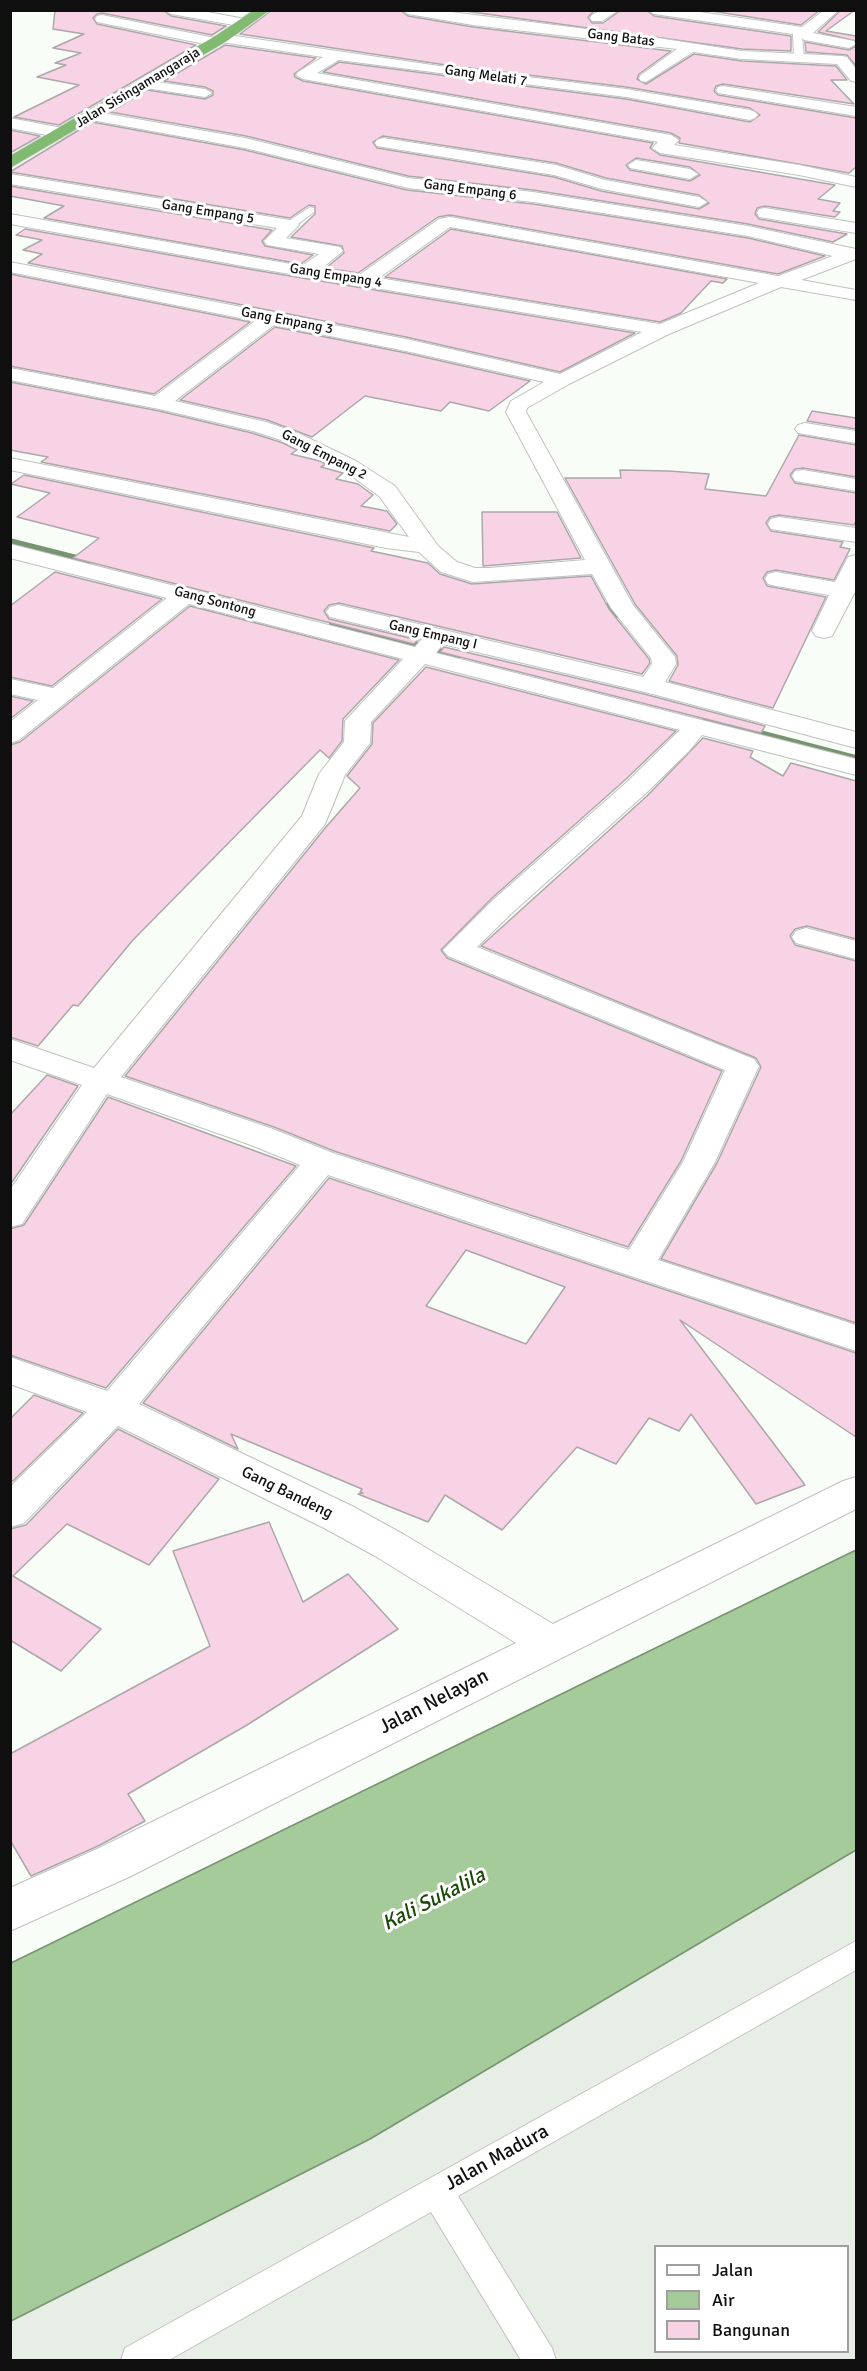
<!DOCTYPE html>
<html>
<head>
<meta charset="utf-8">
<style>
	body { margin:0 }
	#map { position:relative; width:867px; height:2371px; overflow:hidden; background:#f9fdf8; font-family:Signika,sans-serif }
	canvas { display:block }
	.frame { position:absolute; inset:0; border:12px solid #0e0f0e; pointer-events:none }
	.legend { position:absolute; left:654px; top:2245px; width:195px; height:108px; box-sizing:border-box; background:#fff; border:2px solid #9f9f9f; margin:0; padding:8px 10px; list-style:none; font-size:18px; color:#0e0f0e }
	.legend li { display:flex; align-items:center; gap:12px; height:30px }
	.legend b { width:30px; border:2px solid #9f9f9f }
</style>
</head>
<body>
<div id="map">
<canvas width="867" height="2371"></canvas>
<div class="frame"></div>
<ul class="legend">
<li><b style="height:8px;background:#fff"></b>Jalan</li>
<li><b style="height:16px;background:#a5cb9b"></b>Air</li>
<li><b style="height:16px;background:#f8d3e5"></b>Bangunan</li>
</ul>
</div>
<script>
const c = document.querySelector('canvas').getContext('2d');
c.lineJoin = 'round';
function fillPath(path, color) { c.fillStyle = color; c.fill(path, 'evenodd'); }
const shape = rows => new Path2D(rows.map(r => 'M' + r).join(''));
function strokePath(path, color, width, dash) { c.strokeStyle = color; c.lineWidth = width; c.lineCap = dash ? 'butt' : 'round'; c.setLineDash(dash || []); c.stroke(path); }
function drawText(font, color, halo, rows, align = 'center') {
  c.font = font + ' Signika,sans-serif'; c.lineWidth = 6; c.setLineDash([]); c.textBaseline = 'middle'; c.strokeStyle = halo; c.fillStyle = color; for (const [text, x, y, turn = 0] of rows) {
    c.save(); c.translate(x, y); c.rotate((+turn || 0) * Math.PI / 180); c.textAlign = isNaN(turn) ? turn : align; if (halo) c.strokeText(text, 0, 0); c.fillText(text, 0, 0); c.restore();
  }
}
fillPath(shape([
	[856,1850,856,2360,11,2360,11,2321,370,2139],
	[656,2246,848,2246,848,2352,656,2352]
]), '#e7eee5');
const water = shape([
	[856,1550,856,1850,370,2139,11,2321,11,1963,856,1550]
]);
fillPath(water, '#a5cb9b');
strokePath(water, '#789371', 1.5);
fillPath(shape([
	[10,538,93,559,95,561,90,564,10,544,10,538],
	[606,603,612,603,622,616,620,618,614,618,604,605,606,603],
	[332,620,463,654,464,656,459,659,329,625,329,621,332,620],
	[707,716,856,755,856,761,703,721,703,717,707,716]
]), '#789371');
const building = shape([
	[55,10,163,10,171,16,226,26,212,35,102,13,97,14,93,18,97,24,196,45,59,125,14,117,79,85,37,77,66,65,55,63,81,53,53,48,84,34,53,29,55,10],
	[272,10,400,10,408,16,473,27,671,51,639,74,637,79,646,84,694,54,742,61,836,66,847,80,831,80,854,104,723,84,716,86,714,91,718,95,856,118,856,167,849,173,679,143,680,138,671,133,323,72,339,62,626,99,750,122,760,115,750,108,626,87,446,65,240,34,272,10],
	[457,10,595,10,588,17,592,23,603,23,621,10,646,10,654,16,791,36,791,51,742,49,457,10],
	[705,10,820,10,801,25,705,10],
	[841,10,855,10,826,31,856,36,856,41,818,32,841,10],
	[805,42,849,50,856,46,856,66,847,55,806,52,805,42],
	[225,45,316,58,294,74,295,77,303,81,653,143,650,148,660,155,835,185,818,199,840,203,833,211,840,212,835,217,765,206,757,208,755,214,759,219,847,234,833,242,748,224,533,190,408,176,246,136,110,112,147,90,205,99,213,95,213,91,205,87,164,81,225,45],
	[383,136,556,163,606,178,699,195,709,203,699,209,601,191,554,177,377,148,373,142,383,136],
	[636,158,690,167,700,175,690,181,630,170,626,165,636,158],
	[92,122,245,150,407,190,533,204,748,238,825,256,778,274,450,215,438,217,358,273,326,268,344,253,342,246,291,237,315,214,315,206,309,205,290,218,10,172,92,122],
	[10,130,40,136,10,153,10,130],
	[10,186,272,230,262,241,265,246,313,255,301,264,44,218,64,206,10,196,10,186],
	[25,229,254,270,635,333,560,372,406,337,28,263,42,254,23,250,42,240,16,235,25,229],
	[451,229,727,279,723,283,711,281,681,313,660,322,385,277,451,229],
	[10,274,250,322,154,394,10,366,10,274],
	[275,327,406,353,530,381,489,411,450,402,441,411,365,396,312,437,267,420,180,400,275,327],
	[10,382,159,411,252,433,283,443,297,450,291,454,320,461,326,464,321,467,343,473,336,479,358,484,373,495,361,506,387,511,397,524,390,531,41,462,48,457,10,450,10,382],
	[812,411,856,418,856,429,807,421,812,411],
	[799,435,856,445,856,477,803,468,795,469,790,475,795,483,856,493,856,521,854,525,779,515,770,517,766,523,771,531,843,542,840,547,850,549,834,580,776,570,767,572,763,578,767,586,826,597,773,708,669,681,678,665,677,656,635,604,565,478,621,478,620,470,669,471,709,474,705,489,766,496,799,435],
	[24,475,374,548,371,551,428,563,440,574,472,584,591,576,609,609,649,659,650,663,642,674,339,603,329,605,324,611,329,619,418,640,414,644,73,558,99,538,17,517,50,493,11,484,24,475],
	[482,512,557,512,581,558,483,566,482,512],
	[55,572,162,599,52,686,10,677,10,606,55,572],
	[190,606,399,660,343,719,342,741,329,758,320,750,133,940,78,1006,73,1005,38,1046,10,1037,10,745,20,742,190,606],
	[444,647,644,694,765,726,761,733,440,652,444,647],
	[426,667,676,731,625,780,492,898,441,950,447,958,722,1071,681,1161,628,1247,334,1151,274,1127,125,1076,326,827,360,788,347,776,372,744,373,723,426,667],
	[10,696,33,701,10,719,10,696],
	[703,738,753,751,750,757,783,776,791,763,856,781,856,939,807,926,795,929,790,936,795,945,856,961,856,1323,661,1259,717,1163,761,1067,756,1058,481,946,647,796,703,738],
	[47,1075,78,1086,10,1185,10,1115,47,1075],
	[108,1097,296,1166,106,1388,10,1355,10,1229,24,1225,108,1097],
	[329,1178,856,1353,856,1437,680,1320,805,1485,756,1504,691,1414,679,1431,649,1418,616,1464,577,1447,502,1530,445,1495,428,1522,358,1494,363,1493,360,1492,362,1489,231,1434,238,1449,143,1403,329,1178],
	[466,1250,565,1287,526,1344,426,1306,466,1250],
	[34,1395,83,1413,13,1481,10,1480,10,1419,34,1395],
	[118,1429,219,1479,149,1565,67,1524,13,1576,101,1629,61,1671,10,1640,10,1529,26,1525,118,1429],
	[269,1522,303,1602,348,1574,398,1629,247,1725,128,1794,145,1821,98,1846,31,1876,10,1840,10,1754,210,1646,173,1551,269,1522]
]);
fillPath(building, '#f8d3e5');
strokePath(building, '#aca7aa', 1.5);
const service = shape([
	[802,30,809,32,802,36,804,57,799,60,794,57,793,34,802,30],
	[310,207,314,208,314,212,294,227,286,227,286,223,310,207],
	[856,1941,856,1970,458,2196,552,2348,556,2360,521,2360,431,2212,169,2360,121,2360,125,2348,856,1941]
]);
const minor = shape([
	[165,10,197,10,245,19,252,23,245,27,171,14,165,10],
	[402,10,435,10,658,38,742,51,842,56,847,57,856,69,856,82,851,81,837,64,742,59,693,52,646,82,641,81,639,78,641,75,677,49,473,25,408,14,402,10],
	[601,10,619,10,602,21,592,21,590,18,592,15,601,10],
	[648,10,686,10,802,27,824,10,839,10,813,33,854,41,856,44,849,48,804,40,800,35,654,14,648,10],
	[102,15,215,38,222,34,446,67,626,89,750,110,755,112,758,115,755,118,750,120,626,97,339,60,317,73,671,135,679,140,674,145,799,165,856,177,856,187,799,175,660,153,652,148,658,142,303,79,296,75,298,72,323,57,221,42,214,46,97,22,95,19,97,16,102,15],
	[144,80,205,89,212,93,205,97,139,87,137,84,139,81,144,80],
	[723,86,856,107,856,116,718,93,716,90,718,87,723,86],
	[91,111,245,138,408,178,533,192,748,226,856,249,856,259,801,280,856,290,856,300,781,287,669,334,569,384,527,408,526,412,633,605,675,657,676,664,665,682,856,732,856,748,645,692,443,644,436,653,856,759,856,775,702,735,690,750,645,794,513,912,477,947,754,1059,759,1066,715,1162,658,1260,856,1325,856,1351,328,1175,139,1404,352,1506,403,1534,553,1624,843,1481,856,1477,856,1509,131,1876,10,1931,10,1888,99,1848,516,1643,375,1556,324,1528,118,1426,24,1523,10,1527,10,1487,87,1412,10,1384,10,1357,107,1391,300,1165,251,1145,107,1094,22,1224,10,1227,10,1190,82,1085,10,1060,10,1039,94,1068,302,816,319,774,344,742,345,721,403,659,189,604,19,740,10,743,10,722,38,700,10,694,10,679,53,688,167,598,10,558,10,544,415,647,422,639,330,617,326,612,330,607,338,605,643,677,652,664,651,658,611,608,592,574,473,582,441,572,419,552,386,548,10,470,10,458,409,537,379,496,342,469,284,441,253,431,159,409,10,380,10,368,155,396,255,321,10,272,10,262,406,339,560,374,642,332,254,268,10,224,10,214,302,266,319,254,267,245,264,241,277,228,10,184,10,174,296,221,299,225,286,238,340,247,343,251,321,269,359,275,439,219,450,217,778,276,833,256,748,236,533,202,408,188,245,148,86,119,83,116,86,113,91,111],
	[450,227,759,283,660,324,379,278,450,227],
	[274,325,406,351,544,382,511,401,506,412,585,560,489,568,475,568,457,562,438,546,395,486,356,461,298,433,266,422,175,401,274,325],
	[425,664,680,730,627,782,493,900,443,950,448,956,725,1070,683,1162,629,1250,333,1153,273,1129,121,1077,325,824,345,775,370,743,371,722,425,664],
	[10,118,62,128,70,133,62,138,10,128,10,118],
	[383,138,556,165,605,180,699,197,707,202,699,207,602,189,554,175,377,146,375,143,377,140,383,138],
	[636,160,690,169,698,174,690,179,630,168,628,165,636,160],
	[765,208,856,223,856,233,759,217,757,213,759,209,765,208],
	[805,423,856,431,856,443,798,433,795,429,798,425,805,423],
	[803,470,856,479,856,491,795,481,792,476,795,471,803,470],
	[779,517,856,528,856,542,771,529,768,524,771,519,779,517],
	[856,555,856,590,832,636,824,638,816,636,812,631,829,595,776,586,768,584,765,579,768,574,776,572,835,582,848,557,856,555],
	[806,928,856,941,856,959,796,943,792,937,796,931,806,928]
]);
const trunk = shape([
	[254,10,270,10,227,41,10,168,10,156,217,35,254,10]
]);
strokePath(service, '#bfc2be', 2);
strokePath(minor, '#bfc2be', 2);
strokePath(trunk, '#d8d9d8', 2);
fillPath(service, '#fff');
fillPath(minor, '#fff');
fillPath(trunk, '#82ba72');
drawText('14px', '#0e0f0e', '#fff', [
	["Gang Batas",621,38,7],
	["Gang Melati 7",486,76,8],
	["Jalan Sisingamangaraja",138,88,-31],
	["Gang Empang 6",470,190,7],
	["Gang Empang 5",208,212,9],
	["Gang Empang 4",336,276,9],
	["Gang Empang 3",287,321,11],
	["Gang Empang 2",324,455,27],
	["Gang Sontong",215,602,15],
	["Gang Empang I",433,635,13]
]);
drawText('16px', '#0e0f0e', '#fff', [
	["Gang Bandeng",287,1493,26]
]);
drawText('20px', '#0e0f0e', '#fff', [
	["Jalan Nelayan",434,1702,-27],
	["Jalan Madura",497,2158,-29]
]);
drawText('italic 21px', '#194a05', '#fff', [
	["Kali Sukalila",434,1900,-27]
]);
</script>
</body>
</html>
